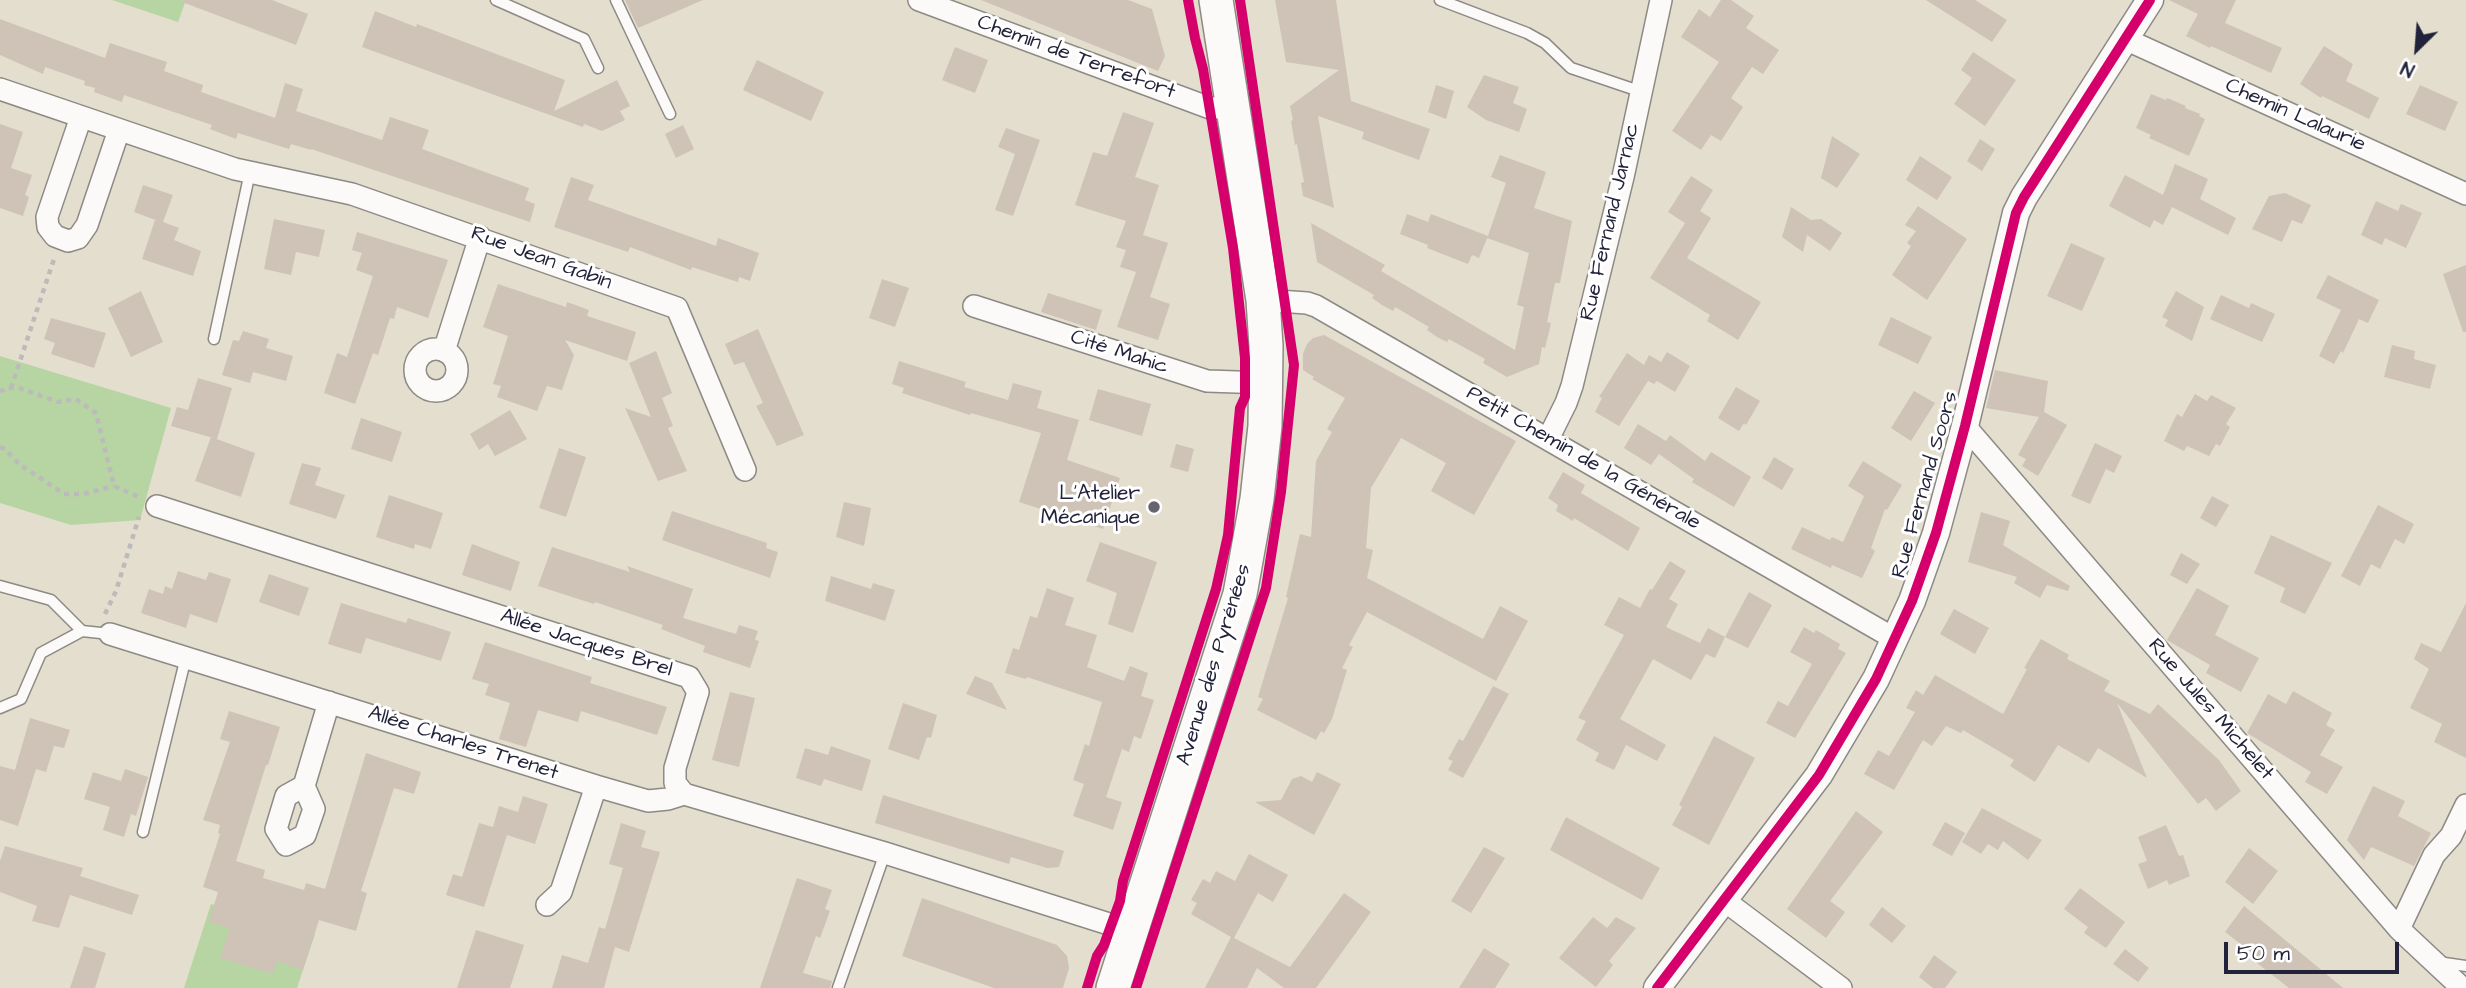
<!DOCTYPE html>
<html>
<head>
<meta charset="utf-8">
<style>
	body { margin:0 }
	#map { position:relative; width:2466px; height:988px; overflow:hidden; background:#e4dece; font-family:"Architects Daughter",sans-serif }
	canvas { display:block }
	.north { position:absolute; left:2382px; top:14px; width:70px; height:70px; -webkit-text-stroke:5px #fff; paint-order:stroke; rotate:205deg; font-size:19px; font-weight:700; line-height:28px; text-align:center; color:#22223b }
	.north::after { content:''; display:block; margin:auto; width:24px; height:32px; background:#22223b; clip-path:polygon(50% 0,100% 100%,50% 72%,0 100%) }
	.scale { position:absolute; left:2224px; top:942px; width:175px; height:32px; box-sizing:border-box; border:4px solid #22223b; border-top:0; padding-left:9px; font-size:21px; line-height:24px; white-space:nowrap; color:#22223b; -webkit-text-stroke:5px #fff; paint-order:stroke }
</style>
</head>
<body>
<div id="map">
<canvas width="2466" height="988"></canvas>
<div class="north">N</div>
<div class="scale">50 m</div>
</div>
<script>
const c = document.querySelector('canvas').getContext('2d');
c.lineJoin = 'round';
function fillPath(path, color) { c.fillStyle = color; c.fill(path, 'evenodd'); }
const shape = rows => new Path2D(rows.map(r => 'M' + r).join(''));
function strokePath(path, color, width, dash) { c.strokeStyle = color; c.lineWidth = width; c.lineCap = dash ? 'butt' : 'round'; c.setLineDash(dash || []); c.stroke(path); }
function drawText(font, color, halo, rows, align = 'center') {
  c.font = font + ' "Architects Daughter",sans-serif'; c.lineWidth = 6; c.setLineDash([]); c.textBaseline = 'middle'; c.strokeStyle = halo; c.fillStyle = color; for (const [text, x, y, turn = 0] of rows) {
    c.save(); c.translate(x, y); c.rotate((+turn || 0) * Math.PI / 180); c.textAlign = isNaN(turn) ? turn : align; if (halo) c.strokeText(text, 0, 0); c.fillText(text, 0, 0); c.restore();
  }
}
fillPath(shape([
	[112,0,186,0,178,22],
	[0,356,171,408,140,520,71,525,0,503],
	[211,904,315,934,297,988,184,988]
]), '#b7d4a3');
fillPath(shape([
	[183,0,272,0,308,14,296,45,182,2],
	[625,0,703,0,638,28],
	[981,0,1128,0,1152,9,1165,56,1158,71],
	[1275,0,1336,0,1351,101,1430,129,1419,160,1362,139,1364,132,1318,116,1334,208,1303,196,1301,183,1304,182,1297,144,1295,145,1291,121,1293,120,1290,106,1339,70,1286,62],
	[1721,0,1731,0,1754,16,1746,28,1779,50,1763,74,1752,67,1731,98,1743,107,1721,141,1711,135,1701,150,1672,131,1719,62,1681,37,1699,9,1710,17],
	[1926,0,1975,0,2007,20,1992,42],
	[2169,0,2236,0,2225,23,2282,48,2271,73,2211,46,2210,48,2186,36,2198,14],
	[375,11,416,27,417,24,565,80,554,111,617,80,630,106,620,111,625,120,602,131,584,124,583,127,362,47],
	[0,19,105,58,110,43,167,62,164,71,203,85,201,92,275,118,285,83,303,89,296,111,382,140,390,117,429,130,422,149,529,188,525,200,535,204,530,222,311,149,311,150,291,144,289,149,238,133,236,139,210,129,212,125,124,95,122,102,94,92,95,88,84,85,85,81,45,67,43,74,0,55],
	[2324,46,2353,64,2346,81,2379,98,2369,119,2322,96,2321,98,2300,84],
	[955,47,988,60,975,93,942,80],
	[1973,52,2016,80,1985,126,1954,104,1972,78,1961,70],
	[757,60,824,92,811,121,743,90],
	[1484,75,1519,87,1513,103,1527,109,1519,132,1486,120,1467,107],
	[1436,85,1454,91,1446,119,1428,112],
	[2420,85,2458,102,2445,131,2406,114],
	[2151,94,2166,100,2167,98,2186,106,2185,108,2200,114,2199,116,2205,119,2189,156,2149,138,2151,135,2136,128],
	[1123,112,1154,123,1135,177,1159,185,1143,235,1168,243,1150,297,1170,304,1158,340,1117,327,1136,272,1120,267,1126,250,1116,247,1126,221,1075,205,1093,152,1107,156],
	[0,124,23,132,11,168,32,175,25,195,29,197,23,216,0,208],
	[683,125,694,149,676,158,665,134],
	[1006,128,1040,140,1013,216,995,210,1015,154,998,147],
	[1832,136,1860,154,1837,188,1821,178],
	[1980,139,1995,149,1982,171,1967,161],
	[1500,155,1546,172,1534,208,1572,221,1560,283,1555,283,1547,322,1551,323,1548,336,1545,348,1542,347,1539,364,1507,377,1483,363,1485,359,1449,339,1447,342,1437,337,1427,330,1429,327,1395,307,1393,311,1382,305,1372,298,1374,295,1317,262,1311,223,1385,265,1381,271,1515,350,1524,307,1517,305,1529,253,1487,238,1488,236,1479,258,1472,255,1468,264,1427,248,1428,245,1400,234,1407,214,1428,222,1431,214,1488,236,1506,183,1491,177],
	[1920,156,1952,177,1937,200,1906,180],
	[2175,164,2208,179,2200,199,2236,218,2228,235,2172,207,2163,225,2154,220,2150,228,2109,206,2125,175,2163,195],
	[1691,176,1713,190,1700,211,1711,218,1687,258,1761,302,1738,340,1707,321,1710,315,1650,278,1685,223,1668,212],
	[571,177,594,185,588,200,716,246,718,238,759,253,750,281,739,277,738,282,692,267,691,270,630,247,628,252,554,227],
	[143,185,173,195,163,222,179,228,174,240,201,251,193,276,142,259,155,220,161,222,134,212],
	[2285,193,2311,205,2302,224,2292,220,2282,242,2252,229,2269,196],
	[2376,201,2398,211,2401,204,2422,213,2406,248,2385,238,2382,245,2361,235],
	[1918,206,1967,239,1927,300,1892,275,1911,246,1907,243,1916,231,1905,225],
	[1791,207,1811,220,1821,219,1842,233,1830,251,1807,235,1803,252,1782,237],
	[274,219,325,230,319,257,296,252,291,275,264,269],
	[357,232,448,260,428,318,397,307,394,319,390,318,378,355,373,353,355,404,324,393,337,353,347,357,373,276,356,270,362,253,352,250],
	[2071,243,2105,258,2082,311,2047,296],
	[2466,265,2466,332,2463,332,2443,274],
	[2328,275,2379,300,2368,323,2359,319,2343,353,2341,351,2334,364,2319,356,2341,310,2316,298],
	[882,279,909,288,895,327,869,318],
	[498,284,566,307,567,302,589,310,587,316,636,332,627,361,565,340,574,355,562,390,547,386,537,411,497,397,501,386,493,384,508,336,483,327],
	[141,291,163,342,131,357,108,308],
	[2176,291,2204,307,2192,341,2165,326,2168,320,2162,317],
	[1048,293,1102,310,1096,330,1041,312],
	[2221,295,2249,308,2251,303,2275,314,2262,342,2210,319],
	[1891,317,1932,337,1918,364,1878,345],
	[51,318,106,333,94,368,51,354,55,343,44,339],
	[758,329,804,435,777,446,756,406,763,403,744,362,734,365,725,344],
	[243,331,269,339,266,348,293,356,286,381,253,372,250,383,222,375,233,340,239,341],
	[1324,335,1516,441,1474,515,1431,491,1446,463,1401,438,1371,488,1366,548,1373,550,1367,578,1483,639,1500,606,1528,621,1496,681,1367,612,1349,645,1353,647,1342,668,1347,670,1332,719,1324,733,1321,731,1316,740,1257,710,1263,699,1258,697,1288,598,1286,597,1300,534,1311,537,1316,461,1332,432,1327,429,1345,398,1312,379,1314,377,1303,370,1303,354,1307,344,1313,338],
	[2392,345,2415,351,2414,359,2436,365,2430,389,2384,377],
	[656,351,672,393,662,398,673,426,668,428,687,471,658,481,625,408,651,417,629,363],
	[1667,352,1690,366,1675,392,1657,381,1654,384,1648,381,1619,426,1595,412,1602,398,1599,397,1627,353,1644,365,1649,355,1661,362],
	[899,361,966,382,964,387,1008,400,1013,383,1042,391,1037,408,1079,420,1067,460,1120,478,1103,529,1019,502,1041,433,971,413,970,415,902,393,904,388,892,384],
	[1995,370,2048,381,2044,412,2067,425,2038,476,2022,466,2026,459,2018,455,2039,417,1986,408],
	[198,378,232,388,217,439,171,426,177,407,188,410],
	[1736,387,1760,401,1746,425,1744,423,1739,431,1718,418],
	[1098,389,1151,404,1142,436,1089,420],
	[1914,391,1935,403,1911,441,1891,428],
	[2195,394,2207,401,2211,395,2236,408,2226,424,2230,427,2220,446,2216,444,2209,456,2187,446,2184,451,2164,441,2177,414,2182,417],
	[510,410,527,439,495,456,488,444,479,450,470,434],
	[361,418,402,432,392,462,351,449],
	[1638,424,1666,441,1670,435,1705,461,1711,452,1751,477,1734,507,1692,482,1694,479,1659,454,1651,465,1624,448],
	[211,437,255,453,241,497,195,481],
	[2095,443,2122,456,2114,473,2106,469,2090,504,2071,496],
	[1176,444,1194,449,1188,472,1170,467],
	[559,448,586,457,566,517,539,508],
	[1774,457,1794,469,1782,490,1762,478],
	[1863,461,1902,485,1887,510,1885,509,1871,548,1875,551,1862,578,1832,565,1831,568,1791,549,1802,527,1830,540,1832,537,1843,542,1864,496,1848,486],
	[302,463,321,468,315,485,345,495,336,519,289,504],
	[1563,472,1585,485,1581,493,1640,528,1628,551,1574,518,1573,521,1556,511,1558,505,1548,498],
	[389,495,443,513,431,549,415,544,414,549,376,537],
	[2212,496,2229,505,2216,527,2200,518],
	[844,502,871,508,864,546,836,537],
	[2378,505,2414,524,2404,544,2395,539,2380,569,2371,564,2360,586,2341,576],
	[672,511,767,543,766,548,778,552,770,578,662,540],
	[1981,512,2010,521,2003,545,2070,586,2068,591,2047,585,2040,598,2014,583,2017,577,1968,562],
	[2271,535,2332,563,2305,614,2280,602,2285,588,2254,573],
	[1100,542,1157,562,1133,633,1108,624,1117,593,1086,581],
	[472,544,520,562,511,591,462,575],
	[552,547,630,572,627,566,693,589,683,618,736,634,739,625,758,631,755,640,759,641,750,668,703,652,705,646,661,629,663,625,595,602,594,604,538,586],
	[2181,553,2200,564,2187,584,2170,575],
	[1670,561,1686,571,1669,599,1678,604,1666,627,1700,643,1708,628,1725,637,1715,658,1706,654,1691,680,1653,659,1620,719,1666,745,1657,761,1626,745,1614,770,1595,761,1599,753,1576,740,1586,721,1578,718,1624,635,1604,625,1619,597,1640,608,1650,589,1652,590],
	[178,571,206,580,209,572,231,579,217,623,190,614,186,628,141,613,149,589,163,594,165,586,172,589],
	[269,574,309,588,299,616,259,602],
	[831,576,871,589,873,583,895,590,885,621,825,601],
	[1047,588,1074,598,1065,625,1097,635,1087,667,1124,681,1130,666,1148,673,1141,696,1154,700,1141,739,1134,736,1129,752,1122,749,1106,797,1122,802,1113,830,1073,816,1084,784,1073,780,1085,744,1089,746,1102,702,1027,677,1026,679,1005,673,1013,648,1019,650,1030,616,1037,618],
	[2197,588,2229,606,2215,635,2259,658,2241,692,2206,673,2210,665,2167,640],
	[1749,592,1772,605,1748,648,1725,637],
	[341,603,406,623,408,618,451,632,441,661,366,638,361,654,328,644],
	[2466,603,2466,758,2434,742,2442,724,2410,708,2429,669,2414,659,2421,643,2441,652],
	[1954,609,1989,628,1975,654,1940,634],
	[1804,627,1814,633,1816,630,1840,644,1838,649,1846,653,1795,738,1766,723,1778,701,1788,706,1812,664,1790,652],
	[2041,639,2069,655,2067,659,2110,681,2104,691,2150,714,2158,704,2219,760,2241,791,2216,811,2206,798,2198,804,2117,703,2147,778,2098,748,2089,763,2058,745,2035,782,2010,766,2014,760,1963,730,1961,733,1946,726,1932,746,1923,740,1894,790,1864,774,1878,750,1889,756,1915,712,1906,708,1916,690,1923,695,1935,675,2003,714,2027,669,2024,668],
	[485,642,592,677,590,683,667,707,657,735,581,711,578,722,538,710,526,747,499,739,510,703,485,695,489,684,472,679],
	[975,676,992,683,1007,710,966,694],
	[1493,686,1509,694,1463,778,1448,770,1453,761,1448,759,1459,739,1463,741],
	[2293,691,2332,713,2326,725,2335,730,2320,755,2343,767,2327,794,2305,782,2311,772,2247,733,2268,694,2286,704],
	[730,692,755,698,739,767,712,760],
	[903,703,937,715,931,738,927,737,919,760,888,749],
	[229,711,280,727,268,765,266,765,236,861,265,870,263,878,304,890,306,883,325,889,366,753,421,772,414,794,394,788,361,891,367,893,356,931,319,920,303,970,277,961,273,974,220,958,230,929,209,921,218,892,203,887,220,834,218,833,220,825,203,820,230,742,220,739],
	[30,718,70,730,64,748,54,746,46,772,36,769,18,826,0,820,0,766,15,770],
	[1714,736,1755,758,1709,845,1672,825,1682,807,1679,805],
	[831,746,871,760,862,791,824,779,821,786,796,778,805,748,828,755],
	[125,769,148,777,136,816,131,814,124,837,103,830,110,807,84,799,93,772,121,781],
	[1317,772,1341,784,1314,835,1255,802,1281,800,1292,779,1301,776,1312,782],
	[2373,786,2405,801,2398,816,2431,833,2414,866,2371,847,2364,860,2347,840],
	[883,795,1064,851,1059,867,1047,868,1011,857,1009,864,875,823],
	[523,796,548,804,535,844,507,835,484,907,446,895,453,874,462,877,479,823,493,827,499,806,518,812],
	[1982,808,2042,840,2028,860,2003,841,1998,850,1988,844,1981,854,1962,842],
	[1856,811,1883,832,1830,901,1845,912,1826,938,1787,909],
	[1566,817,1660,868,1642,900,1550,850],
	[1945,822,1965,833,1952,856,1932,845],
	[621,823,646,831,641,847,660,852,629,952,615,947,604,988,552,988,562,955,588,963,599,927,605,929,623,868,609,864],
	[2166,825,2179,856,2183,855,2190,876,2169,885,2167,880,2148,889,2138,864,2147,861,2138,837],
	[5,846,83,868,80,876,139,895,132,915,70,895,59,928,32,921,37,906,0,892,0,861],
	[1484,847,1505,858,1471,913,1451,901],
	[2249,848,2278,871,2253,904,2225,882],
	[1249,854,1288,875,1273,902,1258,893,1234,938,1290,967,1344,893,1371,912,1316,988,1284,988,1257,968,1247,988,1205,988,1231,937,1191,914,1197,903,1191,900,1203,879,1210,883,1216,871,1235,881],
	[797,878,832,890,825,909,830,911,820,938,816,936,803,973,832,981,830,988,760,988],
	[2080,888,2125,922,2106,948,2084,933,2088,927,2064,909],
	[922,898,1057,945,1067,956,1069,968,1063,988,994,988,902,956],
	[2244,906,2290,944,2343,988,2289,988,2248,956,2251,952,2225,932],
	[1882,907,1906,926,1892,943,1869,925],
	[1593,917,1607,928,1616,917,1636,928,1609,961,1613,965,1596,987,1559,958],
	[476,930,524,945,510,988,457,988],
	[84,946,106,953,95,988,70,988],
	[1484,948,1510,964,1495,988,1459,988],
	[2125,949,2149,968,2138,982,2113,964],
	[1934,955,1957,972,1945,988,1933,988,1919,977]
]), '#cfc2b7');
const service = shape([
	[496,0,584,39,598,68],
	[616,0,670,114],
	[1440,0,1527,33,1545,43,1571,68,1642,92],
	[214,339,250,172],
	[0,586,51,600,82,631],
	[0,708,21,699,41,653,82,631,110,634],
	[143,832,186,657],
	[2438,962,2466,966],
	[838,988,885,853]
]);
const minor = shape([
	[919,0,1210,108,1234,108],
	[2125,39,2466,194],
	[0,89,235,169,352,194,677,308,745,470],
	[81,117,47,217,48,227,55,236,68,241,78,238,87,225,119,130],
	[1263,300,1307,303,1316,306,1895,639],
	[974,306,1207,381,1266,383],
	'415 370a21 21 0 1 1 42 0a21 21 0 1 1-42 0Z',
	[444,351,480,237],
	[1965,426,2399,929,2462,988],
	[1548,439,1566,403,1572,386,1623,177,1661,0],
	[157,506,689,677,698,692,675,768,675,783,684,794,885,853,1131,931],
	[110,634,596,786,648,801,668,799,684,794],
	[304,786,314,809,305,835,286,845,276,829,286,796,304,786,329,702],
	[1725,901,1841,988],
	[547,905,561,892,596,786],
	[2399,929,2434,855,2451,836,2466,805]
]);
const tertiary = shape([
	[1657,988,1819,775,1876,679,1912,601,1936,533,1965,426,2016,213,2024,197,2150,0]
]);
const primary = shape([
	[1113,988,1240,594,1257,499,1265,426,1266,346,1263,300,1216,0]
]);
strokePath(service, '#8d8a85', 13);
strokePath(minor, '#8d8a85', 24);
strokePath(tertiary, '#8d8a85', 29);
strokePath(primary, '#8d8a85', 36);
strokePath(shape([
	[11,388,55,256],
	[0,392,6,388,19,388,58,402,76,399,96,413,114,486,141,498],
	[0,447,5,449,19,464,64,494,83,494,114,486],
	[105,614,116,591,139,517]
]), '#bcbaba', 4.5, [5, 5]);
strokePath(service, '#fbfaf8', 10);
strokePath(minor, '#fbfaf8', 21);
strokePath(tertiary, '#fbfaf8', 26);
strokePath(primary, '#fbfaf8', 33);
strokePath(shape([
	[1087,988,1097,956,1104,945,1120,901,1123,881,1216,589,1228,535,1240,408,1245,397,1245,358,1233,248,1203,69,1195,38,1188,0],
	[1136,988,1266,588,1281,492,1294,365,1240,0],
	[1657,988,1819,775,1876,679,1912,601,1936,533,1965,426,2016,213,2024,197,2150,0]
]), '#d6006c', 10);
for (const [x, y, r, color] of [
	[1154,507,7,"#66646e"]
]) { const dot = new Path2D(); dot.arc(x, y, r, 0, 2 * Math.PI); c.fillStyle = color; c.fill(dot); strokePath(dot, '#fff', 2.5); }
drawText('21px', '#22223b', '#fff', [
	["Chemin de Terrefort",1076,58,20],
	["Chemin Lalaurie",2295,116,24],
	["Rue Fernand Jarnac",1611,222,-77],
	["Rue Jean Gabin",541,259,20],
	["Cité Mahic",1119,353,18],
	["Petit Chemin de la Générale",1583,459,30],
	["Rue Fernand Soors",1926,485,-74],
	["Allée Jacques Brel",586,644,18],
	["Avenue des Pyrénées",1215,665,-73],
	["Rue Jules Michelet",2210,710,49],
	["Allée Charles Trenet",463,744,18]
]);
drawText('21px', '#22223b', '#fff', [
	["L'Atelier",1140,495],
	["Mécanique",1140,519]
], 'right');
</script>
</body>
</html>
